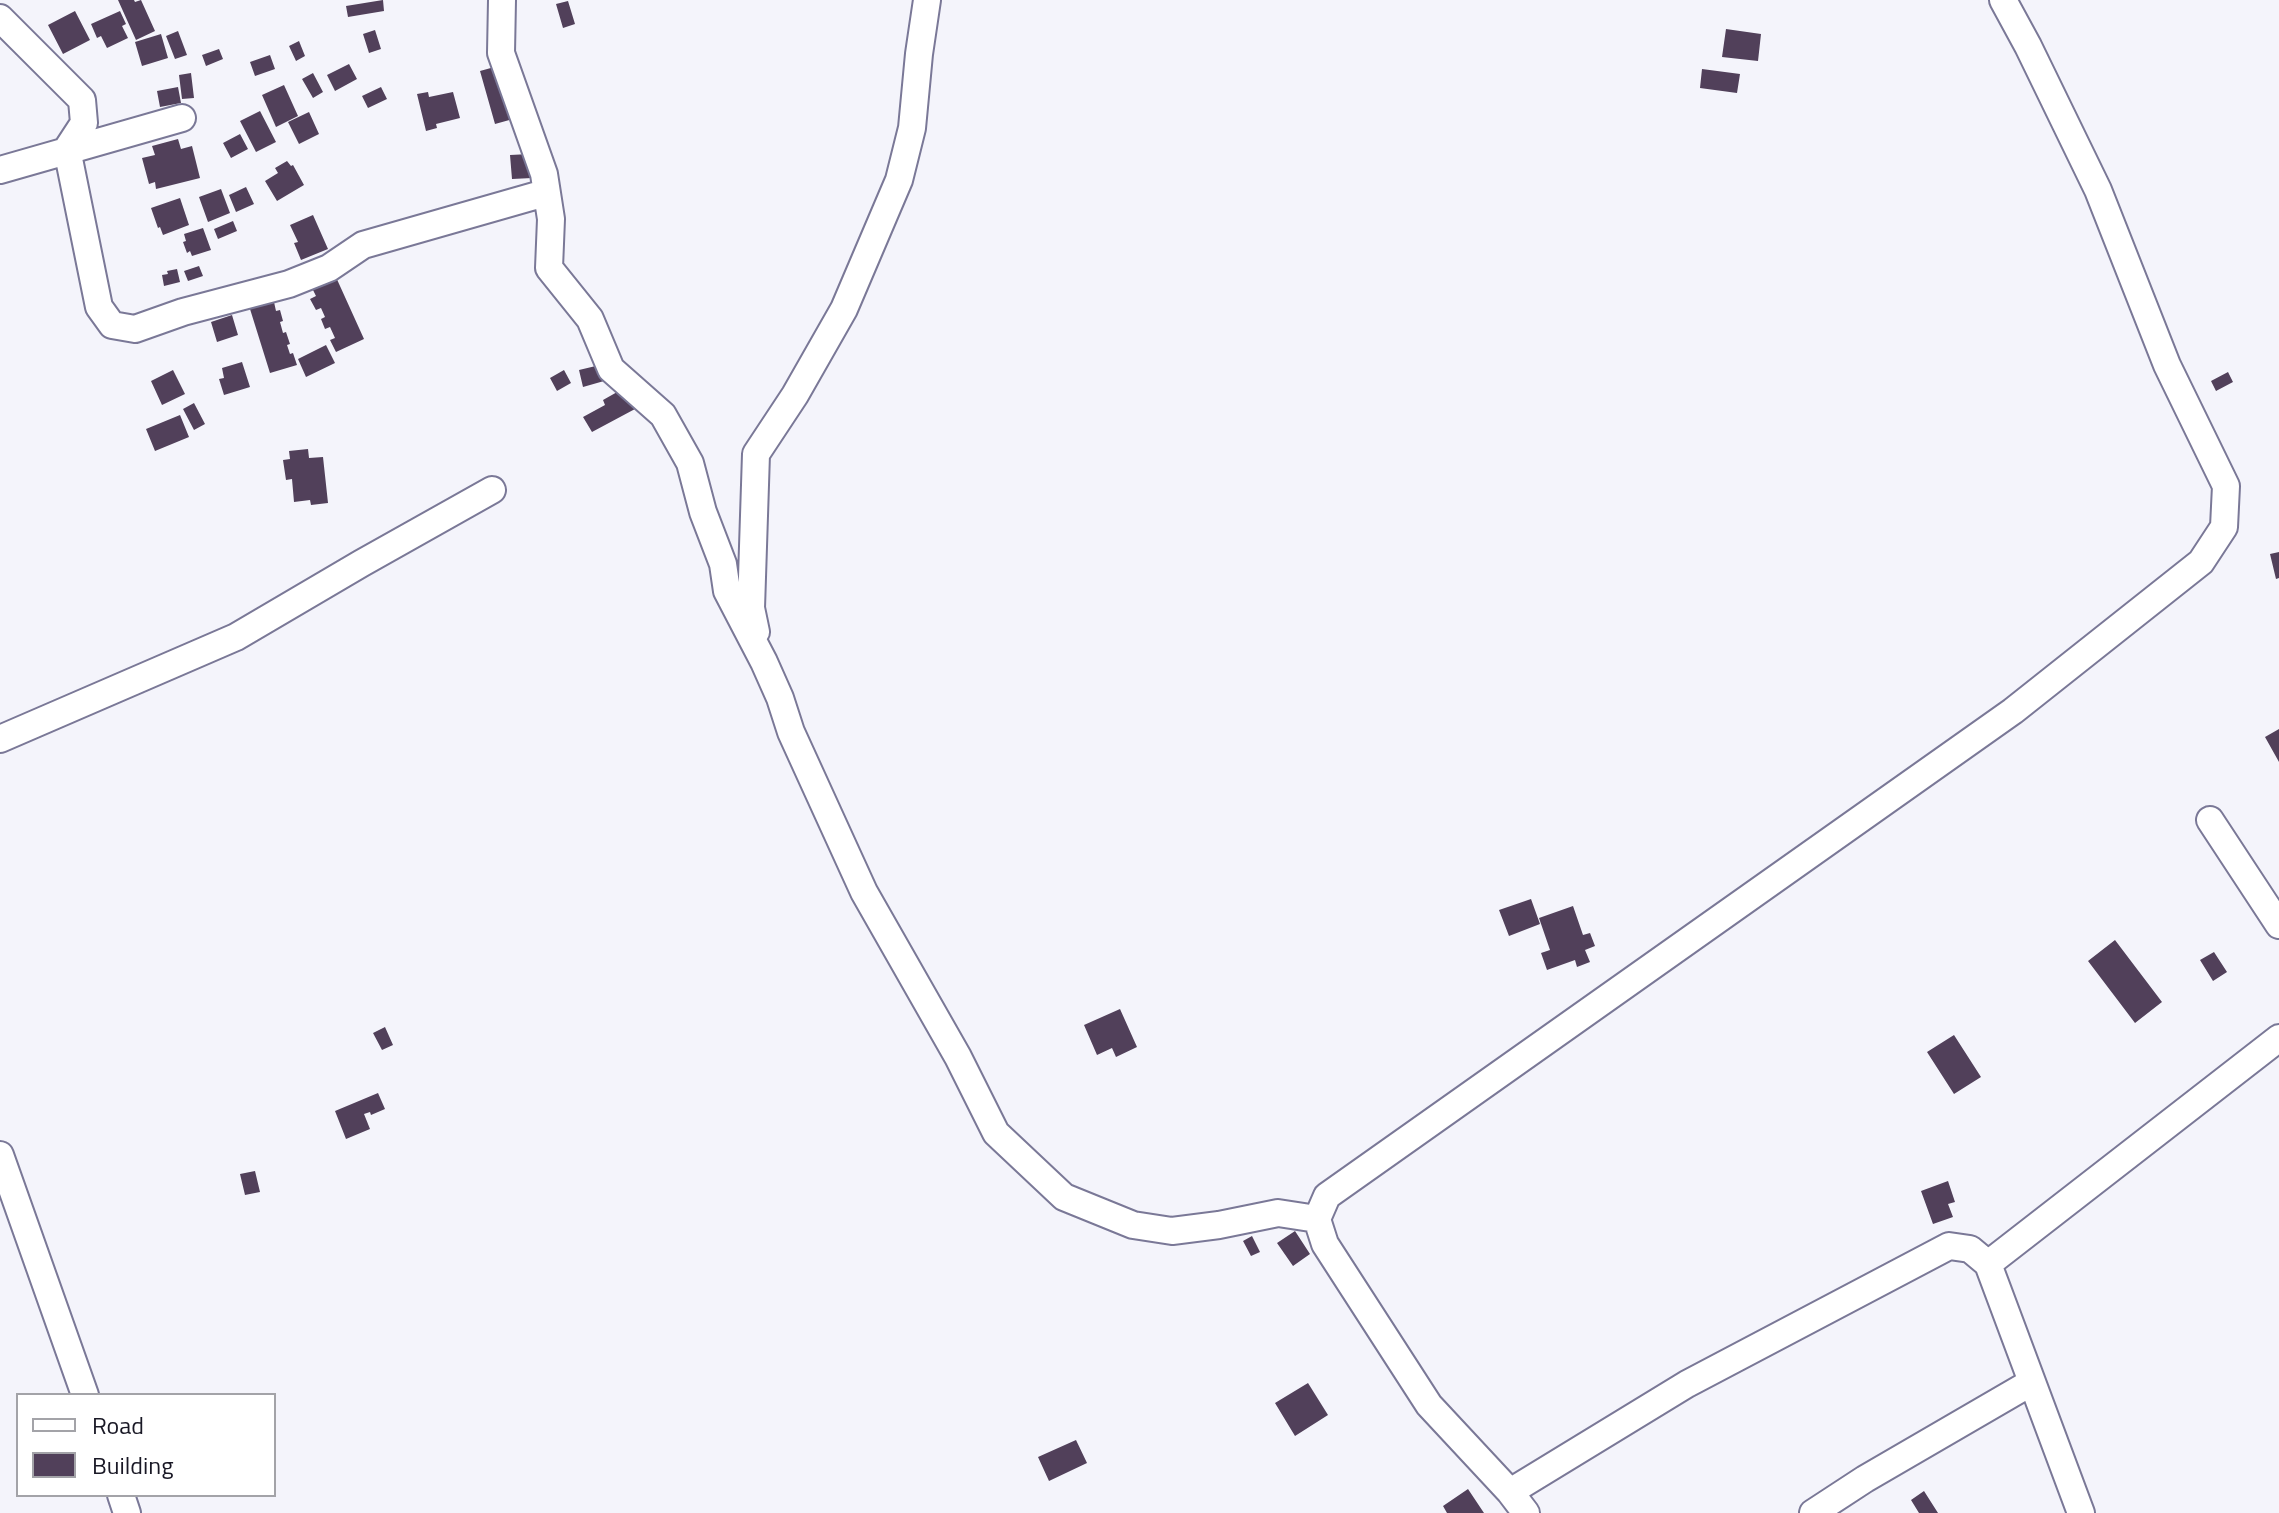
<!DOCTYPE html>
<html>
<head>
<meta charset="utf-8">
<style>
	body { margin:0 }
	#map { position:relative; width:2279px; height:1513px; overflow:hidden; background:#f4f4fb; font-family:"Titillium Web",sans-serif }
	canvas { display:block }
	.legend { position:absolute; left:16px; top:1393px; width:260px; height:104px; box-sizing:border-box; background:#fff; border:2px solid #a3a3a8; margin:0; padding:10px 14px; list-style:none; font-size:24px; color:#191825 }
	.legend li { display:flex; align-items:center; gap:16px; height:40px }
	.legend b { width:40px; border:2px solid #a3a3a8 }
</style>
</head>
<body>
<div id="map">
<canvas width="2279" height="1513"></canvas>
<ul class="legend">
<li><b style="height:10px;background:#fff"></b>Road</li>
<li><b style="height:22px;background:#51405a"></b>Building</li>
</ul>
</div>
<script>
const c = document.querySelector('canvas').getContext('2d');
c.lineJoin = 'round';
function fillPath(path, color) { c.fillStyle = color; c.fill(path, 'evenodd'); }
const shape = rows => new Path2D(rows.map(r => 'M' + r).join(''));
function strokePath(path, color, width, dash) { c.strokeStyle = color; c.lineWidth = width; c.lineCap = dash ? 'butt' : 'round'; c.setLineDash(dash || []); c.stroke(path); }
fillPath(shape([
	[118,0,134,0,135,2,141,0,155,31,136,40],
	[383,0,384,11,348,17,346,6],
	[568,1,575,24,563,28,556,4],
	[75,11,90,40,63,54,48,25],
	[120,11,126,24,122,26,128,38,107,48,101,36,97,38,91,24],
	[1726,29,1761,34,1758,61,1722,57],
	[375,30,381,49,369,53,363,34],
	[178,31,187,55,175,59,166,36],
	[161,34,168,58,142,66,135,42],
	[299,41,305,56,296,61,289,46],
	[219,49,223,59,206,66,202,55],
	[270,55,275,69,255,76,250,62],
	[349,64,357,79,335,91,327,75],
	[498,66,513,119,495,124,480,71],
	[1702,69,1740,74,1737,93,1700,88],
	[191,73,194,98,182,99,179,75],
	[313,73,323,92,313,98,302,79],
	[284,85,298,116,276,127,262,95],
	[178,87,181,103,160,107,157,91],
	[381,87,387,99,368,108,362,96],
	[428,92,429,97,453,92,460,118,436,124,437,128,426,131,417,94],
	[260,111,276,142,256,152,240,121],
	[309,112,319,134,299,144,288,122],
	[240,134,248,149,231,158,223,143],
	[178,139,181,149,192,146,200,178,156,189,155,182,149,184,142,158,155,155,152,146],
	[530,154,532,178,512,179,510,155],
	[287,161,291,166,293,165,304,185,277,201,265,181,278,173,275,168],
	[246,187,254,204,236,212,229,195],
	[221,189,230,213,208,222,199,197],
	[180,198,189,225,163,235,160,227,158,228,151,208],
	[313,215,328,249,301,260,294,243,298,242,290,225],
	[233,221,237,231,218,239,214,229],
	[203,228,211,250,192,256,190,251,187,253,183,242,186,241,184,234],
	[199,266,203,276,188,281,184,271],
	[177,269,180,282,164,286,162,275,168,274,167,271],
	[335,275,364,339,336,352,330,340,335,338,330,327,325,329,321,319,325,317,321,308,316,310,310,299,316,296,311,286],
	[274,302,276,311,280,310,283,321,280,322,283,333,286,332,290,344,287,345,290,354,293,353,297,365,270,373,250,309],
	[232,315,238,335,217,342,211,322],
	[326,345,335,363,306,377,298,359],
	[242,362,250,387,224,395,219,379,224,378,222,368],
	[600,365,604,381,583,387,579,370],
	[173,370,185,394,162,405,151,381],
	[564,370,571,383,557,391,550,378],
	[2228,372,2233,382,2216,391,2211,381],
	[626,387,635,409,592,432,583,417,605,405,603,400],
	[194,403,205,424,194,430,183,409],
	[180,415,189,437,155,451,146,429],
	[308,449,309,458,323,457,328,503,311,505,310,500,294,502,292,479,286,480,283,460,290,459,289,451],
	[2279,552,2279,578,2276,579,2270,554],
	[2279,729,2279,762,2265,737],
	[1531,899,1540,924,1509,936,1499,910],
	[1573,906,1583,935,1590,933,1595,946,1585,950,1590,962,1577,967,1575,960,1547,970,1541,953,1550,950,1539,918],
	[2115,940,2162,1002,2135,1023,2088,961],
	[2214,952,2227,972,2213,981,2200,960],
	[1120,1009,1137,1047,1116,1057,1112,1048,1097,1055,1084,1025],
	[385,1027,393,1045,382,1050,373,1033],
	[1954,1035,1981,1077,1954,1094,1927,1052],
	[378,1093,385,1109,371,1115,370,1112,364,1114,370,1129,346,1139,335,1111],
	[255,1171,260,1192,245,1195,240,1174],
	[1948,1181,1955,1202,1948,1204,1953,1217,1933,1224,1921,1191],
	[1295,1231,1310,1254,1293,1266,1277,1243],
	[1252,1236,1260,1252,1251,1256,1243,1241],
	[1308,1383,1328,1415,1295,1436,1275,1403],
	[1076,1440,1087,1463,1049,1481,1038,1457],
	[1468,1489,1484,1513,1447,1513,1443,1506],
	[1924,1491,1938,1513,1919,1513,1911,1500]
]), '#51405a');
const minor = shape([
	[502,0,501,53,544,174,551,219,549,268,590,319,611,369,663,415,690,463,703,512,723,564,727,591,764,662,780,698,791,732,864,892,958,1057,996,1133,1064,1197,1133,1225,1172,1231,1219,1225,1278,1213,1317,1219],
	[0,18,82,100,84,123,67,149,99,307,112,325,135,329,183,312,289,284,329,268,363,245,545,193],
	[0,170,182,118],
	[756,632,751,608,756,454,795,395,844,309,899,180,912,128,919,54,927,0],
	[0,739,236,637,362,563,492,490],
	[2210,820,2279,925],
	[0,1155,85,1395],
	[1988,1264,2279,1038],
	[1510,1492,1687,1384,1949,1246,1970,1249,1988,1264,2081,1513],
	[121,1495,127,1513],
	[1526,1513,1510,1492,1429,1405,1325,1244,1317,1219,1327,1196,2013,711,2201,562,2224,527,2226,486,2167,365,2098,190,2028,46,2003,0],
	[1813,1513,1865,1479,2032,1382]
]);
strokePath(minor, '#7a7897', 30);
strokePath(minor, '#fff', 26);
</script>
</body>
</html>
